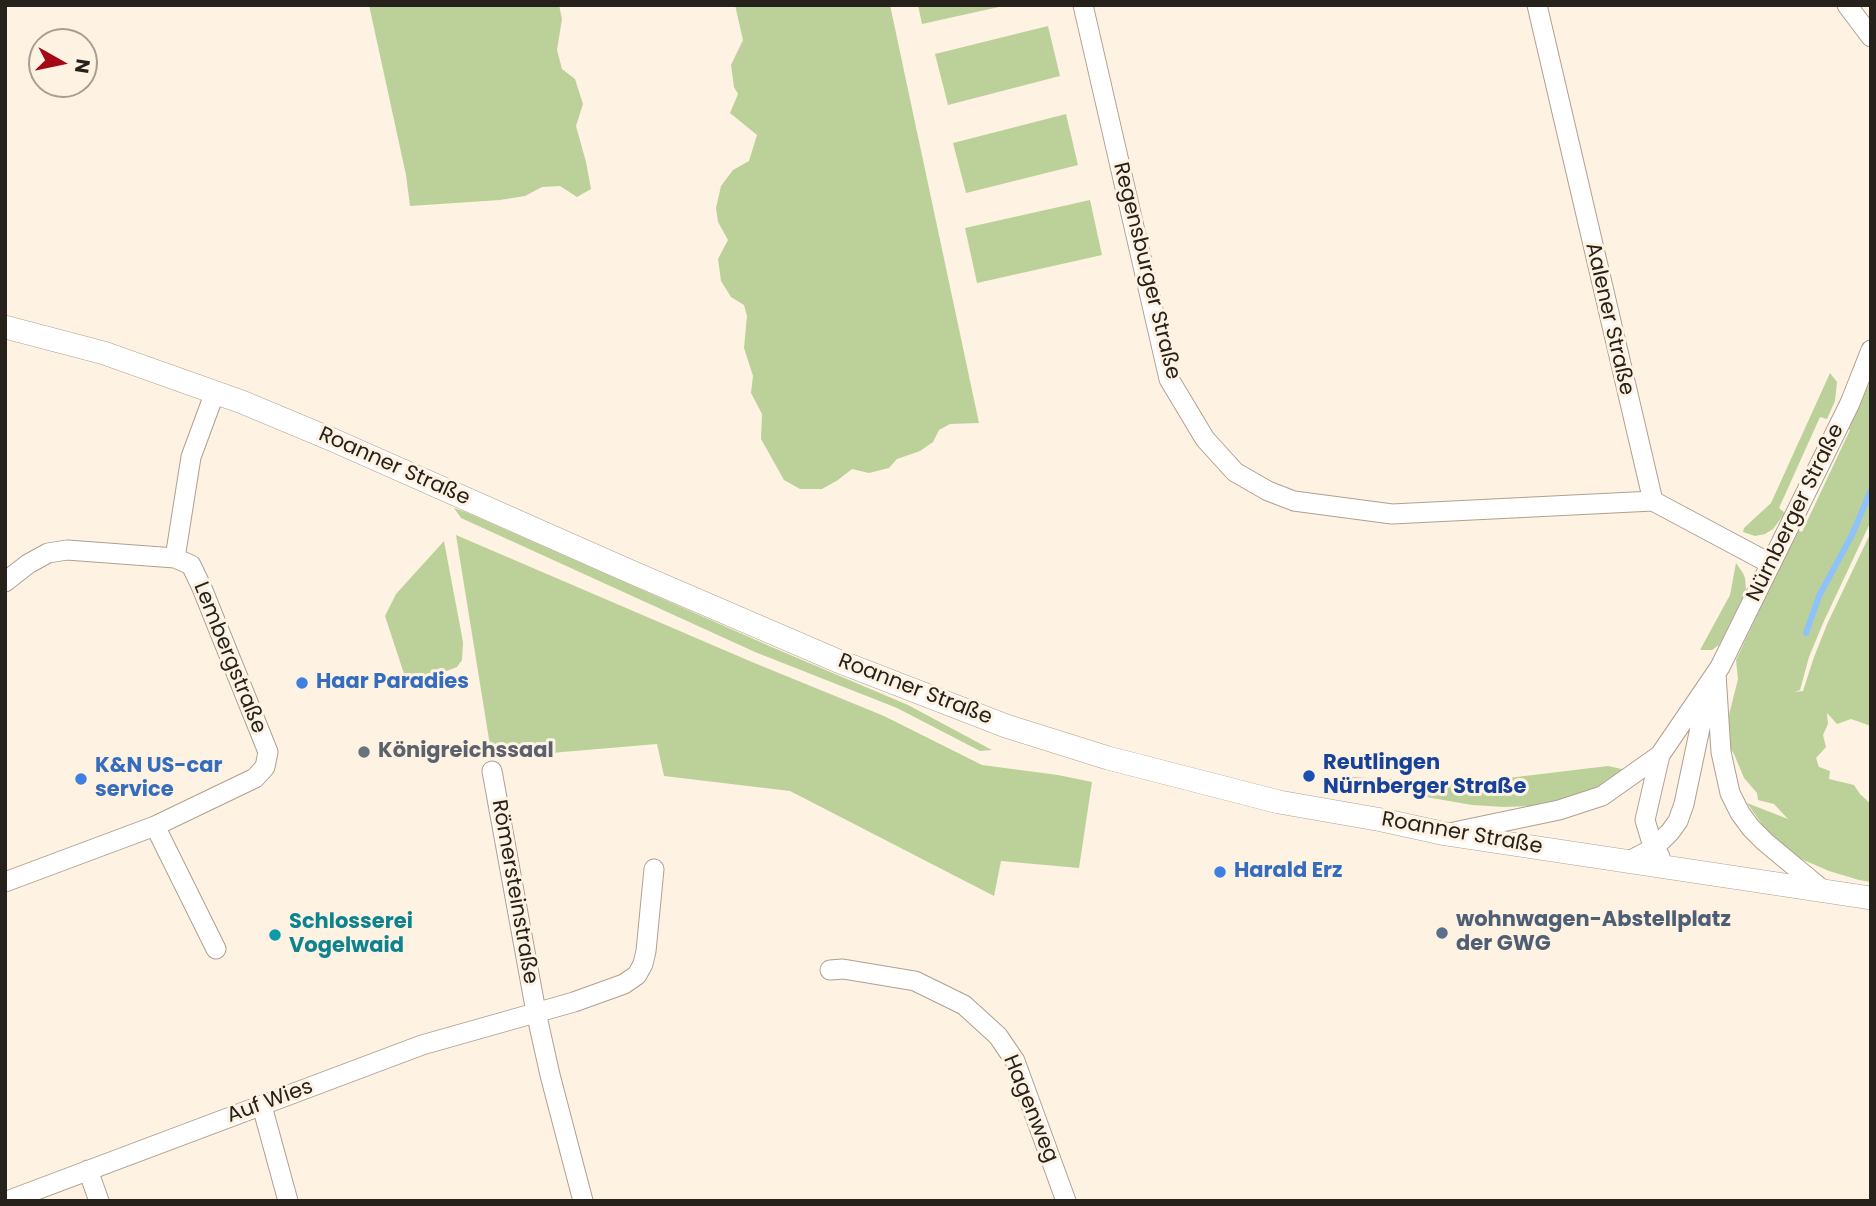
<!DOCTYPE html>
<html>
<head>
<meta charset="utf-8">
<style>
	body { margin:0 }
	#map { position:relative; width:1876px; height:1206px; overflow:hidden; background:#fef2e3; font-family:Poppins,sans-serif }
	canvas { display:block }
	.frame { position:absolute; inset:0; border:7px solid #27211b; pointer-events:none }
	.north { position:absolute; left:28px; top:28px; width:70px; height:70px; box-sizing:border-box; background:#fef2e3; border:2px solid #a89e93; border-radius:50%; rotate:99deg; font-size:19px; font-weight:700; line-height:28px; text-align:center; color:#27211b }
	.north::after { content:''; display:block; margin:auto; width:24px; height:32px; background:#a30814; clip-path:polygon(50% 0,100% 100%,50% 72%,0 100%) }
</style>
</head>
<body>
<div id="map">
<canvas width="1876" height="1206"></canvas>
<div class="frame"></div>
<div class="north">N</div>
</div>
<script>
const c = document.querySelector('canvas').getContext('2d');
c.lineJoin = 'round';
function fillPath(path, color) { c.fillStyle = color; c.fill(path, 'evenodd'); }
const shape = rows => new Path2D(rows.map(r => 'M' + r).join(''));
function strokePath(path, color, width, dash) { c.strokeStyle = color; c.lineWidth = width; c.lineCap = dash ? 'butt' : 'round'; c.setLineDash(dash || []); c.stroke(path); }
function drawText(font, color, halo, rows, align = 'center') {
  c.font = font + ' Poppins,sans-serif'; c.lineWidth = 6; c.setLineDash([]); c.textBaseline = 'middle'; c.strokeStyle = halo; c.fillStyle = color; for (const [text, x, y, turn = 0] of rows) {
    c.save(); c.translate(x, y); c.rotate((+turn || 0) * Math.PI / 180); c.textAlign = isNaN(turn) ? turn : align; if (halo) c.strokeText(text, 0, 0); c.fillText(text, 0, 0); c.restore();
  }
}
fillPath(shape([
	[369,5,559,5,562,19,557,50,562,69,575,79,583,104,576,126,586,162,591,189,577,197,560,186,542,187,525,196,500,200,410,206,406,175],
	[735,5,890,5,979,423,950,424,939,430,933,442,920,451,897,459,889,468,869,473,852,469,838,480,822,489,800,489,784,480,761,439,762,414,751,393,753,376,744,348,747,316,744,305,731,297,721,281,718,259,728,240,718,222,716,208,721,186,733,170,749,161,757,135,730,113,738,94,734,87,731,65,743,40],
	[918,5,1008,5,922,24],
	[1048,26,1060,76,948,105,935,54],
	[1066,114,1078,165,966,193,953,143],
	[1090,200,1102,255,977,283,965,228],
	[1830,373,1837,382,1835,401,1827,419,1820,417,1779,508,1785,513,1773,529,1765,534,1755,536,1743,532,1744,528,1771,503],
	[1871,382,1871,521,1824,621,1809,657,1800,690,1795,692,1803,691,1814,657,1828,622,1871,532,1871,726,1851,719,1837,724,1827,713,1828,724,1823,735,1826,747,1816,758,1819,767,1830,771,1829,779,1854,785,1860,794,1871,804,1871,882,1859,880,1829,871,1799,858,1771,837,1747,803,1788,819,1774,804,1758,800,1757,793,1744,778,1734,754,1729,747,1727,723,1738,679,1736,660,1797,530,1802,532,1850,430,1846,427,1854,407],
	[454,508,468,513,774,648,908,705,992,750,980,751,897,708,755,652,461,518],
	[456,535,752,662,884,716,982,765,1058,775,1092,782,1079,868,1001,861,994,896,790,791,664,776,657,744,492,758],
	[444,541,463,642,462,660,457,667,408,686,385,616,396,594],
	[1736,563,1743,573,1745,578,1746,589,1742,599,1719,645,1712,650,1700,650,1730,595],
	[1608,766,1626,770,1615,779,1579,795,1531,806,1504,807,1472,805,1346,783,1348,778,1353,777,1458,784]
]), '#bcd199');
strokePath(shape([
	[1806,633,1819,596,1852,535,1871,490]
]), '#8fc2fb', 6);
const minor = shape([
	[1083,5,1169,379,1205,439,1235,472,1268,491,1294,501,1392,514,1653,501],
	[1537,5,1653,501,1771,564],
	[1847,5,1871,37],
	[175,558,191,457,215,392],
	[5,582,28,564,48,553,67,550,175,558,191,565,202,588,268,752,265,767,255,778,155,826,5,882],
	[1716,674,1721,752,1730,793,1740,813,1751,828,1765,842,1824,891],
	[1660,755,1645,820,1651,840,1660,857],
	[492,771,536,1012,550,1075,583,1201],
	[155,826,216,949],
	[1454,832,1559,810,1602,796,1660,755,1720,667,1850,403,1871,350],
	[1627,862,1654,848,1670,832,1678,821,1684,804,1700,728,1710,692],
	[830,970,843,969,915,981,964,1005,998,1036,1015,1061,1066,1201],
	[262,1106,288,1201],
	[88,1170,99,1201],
	[7,1201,422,1045,574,1002,624,984,637,975,643,964,646,951,654,869]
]);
const tertiary = shape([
	[5,327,104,353,242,402,333,440,629,571,838,661,1006,726,1108,758,1279,802,1382,820,1446,834,1871,898]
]);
strokePath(minor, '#afa090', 21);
strokePath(tertiary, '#afa090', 24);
strokePath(minor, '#fff', 19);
strokePath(tertiary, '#fff', 23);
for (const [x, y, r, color] of [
	[302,683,7,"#3f7fe0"],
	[364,752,7,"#6b7280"],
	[1309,776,7,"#1a4fb4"],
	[81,779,7,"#3f7fe0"],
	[1220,872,7,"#3f7fe0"],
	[1442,933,7,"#5c6f8a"],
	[275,935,7,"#0f9aa8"]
]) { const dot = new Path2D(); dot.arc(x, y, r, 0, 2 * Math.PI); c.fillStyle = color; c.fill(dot); strokePath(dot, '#fef2e3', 2.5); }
drawText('21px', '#27211b', '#fef2e3', [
	["Regensburger Straße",1146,271,76],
	["Aalener Straße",1609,319,77],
	["Roanner Straße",394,467,24],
	["Nürnberger Straße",1796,513,-64],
	["Lembergstraße",229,658,68],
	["Roanner Straße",915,690,21],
	["Roanner Straße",1462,834,10],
	["Römersteinstraße",514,892,80],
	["Auf Wies",270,1102,-20],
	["Hagenweg",1030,1109,68]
]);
drawText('bold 21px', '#366cbe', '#fef2e3', [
	["Haar Paradies",316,683],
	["K&N US-car",95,767],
	["service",95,791],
	["Harald Erz",1234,872]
], 'left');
drawText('bold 21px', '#5b616d', '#fef2e3', [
	["Königreichssaal",378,752]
], 'left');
drawText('bold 21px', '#164399', '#fef2e3', [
	["Reutlingen",1323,764],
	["Nürnberger Straße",1323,788]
], 'left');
drawText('bold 21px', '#4e5e75', '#fef2e3', [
	["wohnwagen-Abstellplatz",1456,921],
	["der GWG",1456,945]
], 'left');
drawText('bold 21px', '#0d838f', '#fef2e3', [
	["Schlosserei",289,923],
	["Vogelwaid",289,947]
], 'left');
</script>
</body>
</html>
